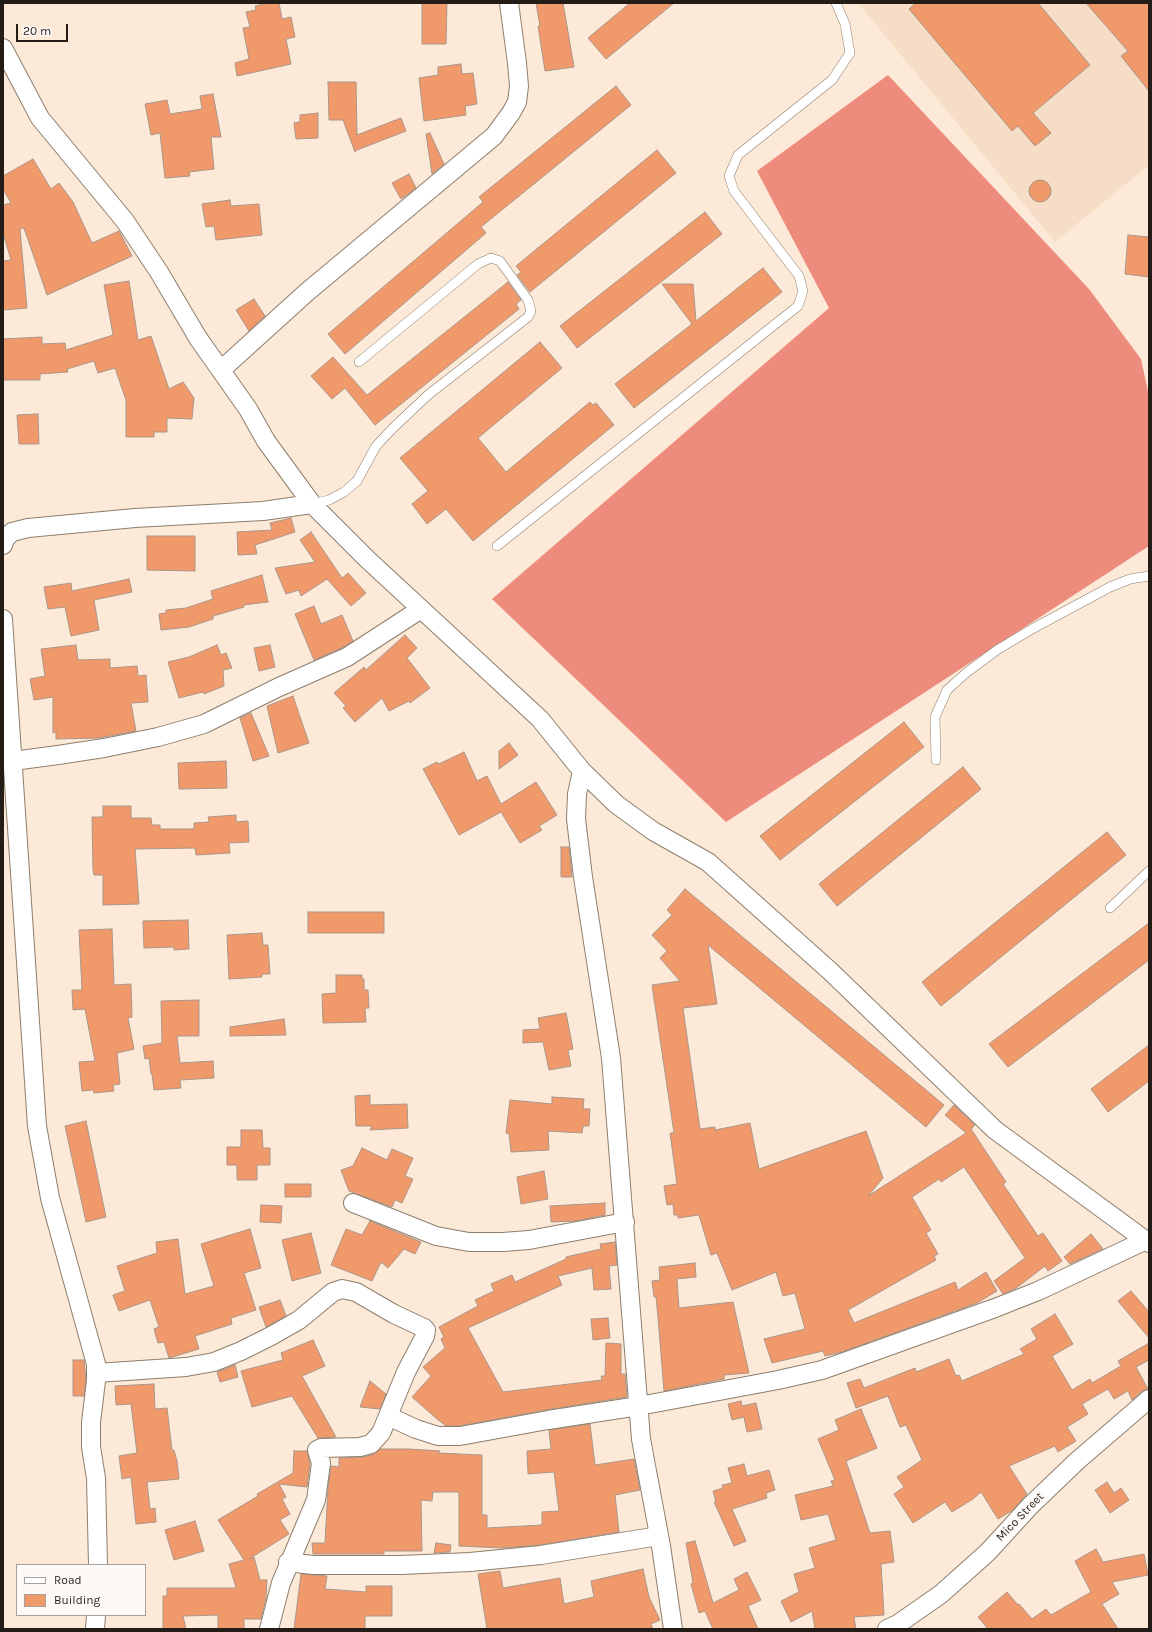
<!DOCTYPE html>
<html>
<head>
<meta charset="utf-8">
<style>
	body { margin:0 }
	#map { position:relative; width:1152px; height:1632px; overflow:hidden; background:#fce9d7; font-family:Karla,sans-serif }
	canvas { display:block }
	.frame { position:absolute; inset:0; border:4px solid #241d17; pointer-events:none }
	.legend { position:absolute; left:16px; top:1564px; width:130px; height:52px; box-sizing:border-box; background:#fdf9f6; border:1px solid #a6a19d; margin:0; padding:5px 7px; list-style:none; font-size:12px; color:#241d17 }
	.legend li { display:flex; align-items:center; gap:8px; height:20px }
	.legend b { width:20px; border:1px solid #a6a19d }
	.scale { position:absolute; left:16px; top:24px; width:52px; height:18px; box-sizing:border-box; border:2px solid #241d17; border-top:0; padding-left:5px; font-size:12px; line-height:14px; white-space:nowrap; color:#241d17; -webkit-text-stroke:3px #fdf9f6; paint-order:stroke }
</style>
</head>
<body>
<div id="map">
<canvas width="1152" height="1632"></canvas>
<div class="frame"></div>
<ul class="legend">
<li><b style="height:5px;background:#fff"></b>Road</li>
<li><b style="height:11px;background:#f0996a"></b>Building</li>
</ul>
<div class="scale">20 m</div>
</div>
<script>
const c = document.querySelector('canvas').getContext('2d');
c.lineJoin = 'round';
function fillPath(path, color) { c.fillStyle = color; c.fill(path, 'evenodd'); }
const shape = rows => new Path2D(rows.map(r => 'M' + r).join(''));
function strokePath(path, color, width, dash) { c.strokeStyle = color; c.lineWidth = width; c.lineCap = dash ? 'butt' : 'round'; c.setLineDash(dash || []); c.stroke(path); }
function drawText(font, color, halo, rows, align = 'center') {
  c.font = font + ' Karla,sans-serif'; c.lineWidth = 4; c.setLineDash([]); c.textBaseline = 'middle'; c.strokeStyle = halo; c.fillStyle = color; for (const [text, x, y, turn = 0] of rows) {
    c.save(); c.translate(x, y); c.rotate((+turn || 0) * Math.PI / 180); c.textAlign = isNaN(turn) ? turn : align; if (halo) c.strokeText(text, 0, 0); c.fillText(text, 0, 0); c.restore();
  }
}
fillPath(shape([
	[858,3,1149,3,1149,165,1055,242]
]), '#f6dec6');
fillPath(shape([
	[888,75,1089,289,1141,359,1149,396,1149,546,726,822,492,599,829,308,757,171]
]), '#ed8c7c');
const building = shape([
	[268,3,279,3,282,19,291,17,295,37,286,39,291,64,237,76,235,63,249,59,243,28,250,27,246,12,256,10,255,6,268,3],
	[422,3,447,3,446,44,422,44,422,3],
	[536,3,563,3,574,67,545,71,538,26,540,26,536,3],
	[630,3,674,3,606,59,588,38,630,3],
	[916,3,1038,3,1090,65,1033,113,1051,133,1035,146,1018,126,1012,131,909,9,916,3],
	[1086,3,1149,3,1149,91,1121,56,1128,51,1086,3],
	[461,64,462,74,473,73,477,104,465,106,466,115,424,121,419,78,438,75,438,67,461,64],
	[328,82,356,82,357,135,401,118,406,131,357,150,355,152,343,120,329,120,328,82],
	[616,86,631,105,481,227,486,233,345,354,328,334,483,202,479,197,616,86],
	[213,94,221,137,211,137,214,169,189,172,190,176,165,178,160,133,151,135,145,104,167,100,170,114,202,109,200,96,213,94],
	[318,113,318,138,296,139,294,123,300,122,300,115,318,113],
	[430,133,444,164,432,174,426,134,430,133],
	[657,150,676,173,530,292,517,275,521,272,516,266,657,150],
	[33,159,51,189,59,183,73,202,92,243,119,231,132,256,47,295,24,228,20,229,27,308,3,310,3,261,11,260,3,233,3,205,11,203,3,189,3,176,33,159],
	[409,174,416,188,401,199,392,183,409,174],
	'1029 191a11 11 0 1 1 22 0a11 11 0 1 1-22 0Z',
	[230,200,231,206,259,204,262,235,216,240,214,226,206,227,202,204,230,200],
	[705,212,722,234,577,348,560,326,705,212],
	[1128,235,1149,237,1149,277,1125,274,1128,235],
	[763,268,782,292,634,408,615,384,692,324,662,284,693,284,696,321,763,268],
	[129,281,138,340,151,336,169,389,183,382,194,398,192,419,167,418,167,432,154,432,154,437,126,437,126,400,115,368,98,373,94,361,67,369,68,372,40,374,40,380,3,380,3,339,42,337,42,344,65,343,66,350,113,335,104,285,129,281],
	[508,282,521,300,516,304,519,309,375,425,345,388,332,399,311,376,333,357,367,395,508,282],
	[254,299,265,316,249,331,236,310,254,299],
	[540,342,562,368,478,438,506,472,590,402,593,405,596,403,614,425,473,541,446,509,427,524,412,504,428,491,400,458,540,342],
	[38,414,39,444,19,444,17,415,38,414],
	[291,518,295,532,255,545,257,554,238,555,237,532,272,530,270,523,291,518],
	[311,532,342,578,348,573,366,593,351,606,327,579,301,596,299,590,286,594,275,568,315,562,300,540,311,532],
	[147,536,195,536,195,571,147,570,147,536],
	[262,575,268,602,243,605,244,607,213,616,213,619,189,627,161,630,159,614,166,613,166,610,186,608,213,599,211,591,262,575],
	[129,579,132,592,94,600,99,630,71,636,65,607,48,609,44,587,71,583,72,591,129,579],
	[314,606,321,624,342,615,353,641,342,648,314,660,295,614,314,606],
	[405,635,417,648,407,658,430,688,410,703,409,701,389,711,382,698,355,722,343,708,346,706,334,693,364,667,366,670,405,635],
	[76,645,78,660,110,659,110,668,137,666,138,676,146,675,148,702,131,703,136,731,99,738,56,739,56,732,53,733,53,697,34,700,30,679,45,676,41,649,76,645],
	[217,645,221,655,226,653,232,668,223,670,224,686,204,694,203,692,179,698,168,662,189,657,217,645],
	[270,645,275,667,259,671,254,648,270,645],
	[293,696,309,743,278,753,267,706,293,696],
	[251,713,269,756,253,761,240,718,251,713],
	[904,722,924,747,780,860,760,836,904,722],
	[509,743,518,755,499,769,499,751,509,743],
	[464,752,477,781,487,776,501,804,536,782,557,815,539,826,542,830,520,843,501,812,459,835,423,769,437,762,439,764,464,752],
	[226,761,227,788,179,789,178,763,226,761],
	[963,767,981,789,837,906,819,884,963,767],
	[103,806,131,806,131,818,151,818,152,825,160,825,160,829,194,829,194,823,209,822,208,817,236,815,236,822,248,821,249,842,229,843,230,853,196,855,195,848,135,849,139,904,103,905,103,875,94,875,93,869,92,817,103,817,103,806],
	[1107,832,1126,855,941,1006,922,982,1107,832],
	[561,847,569,847,572,877,561,877,561,847],
	[685,889,944,1105,926,1127,708,945,717,1004,683,1008,700,1129,715,1127,715,1130,750,1123,759,1169,866,1131,883,1178,868,1196,966,1133,945,1115,954,1105,975,1125,971,1129,1006,1182,1003,1184,1038,1236,1043,1233,1062,1261,1048,1271,1045,1266,1015,1289,1003,1294,994,1281,1025,1258,964,1167,941,1182,939,1179,912,1197,931,1230,926,1233,938,1254,934,1256,936,1260,848,1310,854,1323,955,1282,958,1290,986,1272,997,1291,977,1303,842,1352,825,1356,823,1351,772,1363,764,1339,805,1329,795,1293,783,1296,776,1272,732,1290,717,1253,711,1255,699,1215,678,1218,678,1215,674,1215,673,1204,667,1205,664,1186,677,1184,670,1133,674,1133,652,985,680,981,660,958,667,951,652,935,672,915,667,910,685,889],
	[308,912,384,912,384,933,308,933,308,912],
	[188,920,189,949,174,950,174,947,144,948,143,921,188,920],
	[1149,923,1149,960,1008,1067,989,1044,1149,923],
	[112,929,114,985,131,984,132,1017,128,1018,134,1049,117,1053,120,1084,113,1085,114,1091,94,1093,93,1090,82,1091,79,1062,95,1061,85,1009,73,1010,72,990,82,990,79,930,112,929],
	[262,933,263,945,268,945,270,974,262,974,262,977,229,979,227,935,262,933],
	[336,975,362,975,362,979,364,979,364,990,368,990,369,1008,365,1008,366,1022,323,1023,322,994,336,993,336,975],
	[199,1000,199,1036,177,1036,180,1063,213,1061,214,1078,180,1080,181,1088,154,1090,152,1074,151,1074,149,1058,145,1059,143,1046,162,1043,161,1001,199,1000],
	[566,1013,573,1049,568,1050,571,1066,549,1070,543,1042,523,1043,523,1030,540,1029,538,1018,566,1013],
	[284,1019,286,1035,230,1036,230,1027,284,1019],
	[1149,1045,1149,1081,1108,1112,1091,1089,1149,1045],
	[370,1095,370,1105,407,1104,408,1128,370,1130,372,1126,356,1126,355,1096,370,1095],
	[552,1097,584,1099,583,1109,590,1109,589,1126,583,1126,582,1133,548,1131,549,1150,511,1152,509,1134,506,1133,510,1100,552,1104,552,1097],
	[86,1121,106,1217,86,1222,65,1126,86,1121],
	[241,1130,262,1130,263,1148,270,1148,270,1165,257,1165,257,1180,237,1180,237,1165,227,1165,227,1147,241,1147,241,1130],
	[362,1148,387,1160,392,1149,413,1158,405,1176,413,1179,402,1203,395,1200,392,1207,349,1191,341,1170,353,1166,362,1148],
	[544,1171,548,1199,521,1204,517,1177,544,1171],
	[285,1184,311,1184,311,1197,285,1197,285,1184],
	[605,1203,605,1215,575,1221,551,1222,550,1206,605,1203],
	[261,1205,282,1206,281,1223,260,1222,261,1205],
	[370,1221,421,1242,415,1254,404,1249,388,1268,381,1262,372,1281,331,1265,346,1229,362,1235,370,1221],
	[250,1229,261,1268,244,1273,256,1310,231,1318,232,1324,195,1336,199,1349,169,1358,164,1342,158,1343,154,1329,159,1327,150,1300,119,1311,113,1295,125,1291,117,1266,157,1253,156,1242,178,1239,185,1294,214,1286,201,1244,250,1229],
	[311,1233,321,1273,292,1281,282,1240,311,1233],
	[1091,1234,1103,1249,1070,1264,1064,1257,1091,1234],
	[615,1242,617,1265,609,1266,611,1289,594,1290,592,1268,558,1276,562,1285,468,1328,503,1392,602,1380,601,1376,605,1376,606,1343,621,1344,621,1374,625,1374,627,1397,546,1410,459,1426,446,1426,437,1419,412,1397,431,1376,423,1367,445,1348,441,1339,444,1337,439,1327,478,1306,475,1300,494,1291,491,1284,512,1275,515,1282,566,1259,566,1257,601,1249,600,1244,615,1242],
	[695,1263,696,1277,677,1279,679,1308,733,1302,749,1373,724,1375,724,1379,664,1391,658,1317,656,1297,654,1297,652,1281,660,1280,659,1267,695,1263],
	[1131,1291,1149,1312,1149,1338,1118,1301,1131,1291],
	[280,1300,286,1316,266,1327,259,1307,280,1300],
	[1055,1314,1073,1344,1052,1356,1072,1390,1090,1379,1092,1383,1121,1366,1118,1361,1149,1343,1149,1360,1136,1367,1148,1389,1142,1391,1132,1400,1128,1391,1114,1399,1108,1389,1082,1404,1088,1414,1067,1427,1076,1441,1058,1452,1055,1446,1009,1466,1027,1494,1013,1510,998,1519,981,1492,973,1499,952,1512,945,1502,913,1523,894,1494,904,1487,897,1477,922,1460,906,1425,900,1427,888,1396,856,1408,847,1383,860,1379,864,1388,915,1368,916,1372,949,1359,956,1376,959,1375,962,1381,1024,1354,1020,1349,1037,1339,1031,1329,1055,1314],
	[608,1318,610,1338,593,1340,591,1319,608,1318],
	[313,1340,325,1366,302,1376,336,1437,318,1438,292,1396,252,1407,241,1371,283,1360,281,1353,313,1340],
	[73,1360,84,1360,86,1380,84,1396,73,1396,73,1360],
	[235,1365,238,1377,220,1382,217,1372,235,1365],
	[370,1381,386,1394,380,1409,360,1407,370,1381],
	[154,1384,155,1409,167,1408,172,1450,174,1450,177,1461,179,1479,147,1482,150,1509,155,1508,156,1522,136,1524,131,1477,122,1479,119,1456,137,1453,131,1404,116,1405,115,1386,154,1384],
	[741,1401,742,1406,756,1403,762,1429,747,1432,744,1417,732,1420,728,1404,741,1401],
	[861,1409,877,1448,846,1461,870,1533,890,1531,894,1562,881,1564,884,1615,854,1617,856,1629,815,1629,812,1611,791,1622,781,1601,799,1592,794,1574,815,1568,809,1548,836,1540,828,1514,801,1520,795,1495,833,1486,831,1481,835,1480,818,1439,839,1430,835,1420,861,1409],
	[590,1424,595,1465,634,1459,640,1490,615,1495,619,1532,540,1545,503,1548,459,1546,459,1492,433,1492,432,1501,421,1500,422,1551,384,1551,384,1554,313,1554,312,1543,325,1543,328,1488,331,1466,339,1467,339,1458,363,1457,374,1454,380,1449,409,1449,440,1451,438,1453,482,1455,482,1515,487,1515,487,1528,542,1525,542,1512,559,1511,554,1472,528,1474,527,1451,551,1449,549,1430,590,1424],
	[294,1451,307,1451,310,1464,307,1487,279,1484,286,1497,282,1499,290,1514,280,1520,289,1534,249,1559,254,1557,260,1580,267,1580,266,1598,261,1619,244,1619,244,1629,218,1629,218,1615,183,1616,186,1629,163,1629,163,1596,167,1596,167,1588,236,1588,229,1564,244,1560,218,1520,258,1496,257,1494,293,1473,294,1451],
	[744,1464,747,1476,769,1470,775,1490,766,1493,767,1498,732,1509,746,1541,734,1546,714,1502,716,1502,713,1491,723,1488,722,1485,732,1483,728,1468,744,1464],
	[1107,1482,1114,1493,1121,1488,1129,1500,1110,1513,1095,1490,1107,1482],
	[195,1521,204,1551,174,1560,165,1530,195,1521],
	[695,1541,713,1603,739,1590,734,1579,747,1572,761,1600,748,1606,758,1629,713,1629,705,1611,699,1613,691,1584,693,1583,686,1543,695,1541],
	[436,1543,451,1545,450,1552,434,1553,436,1543],
	[1096,1549,1103,1562,1144,1554,1148,1575,1112,1582,1119,1594,1102,1604,1118,1629,988,1629,978,1617,1007,1592,1018,1605,1019,1604,1032,1619,1046,1609,1051,1615,1091,1592,1075,1561,1096,1549],
	[643,1569,649,1597,660,1620,651,1624,653,1629,487,1629,478,1574,500,1571,503,1588,560,1578,564,1604,594,1597,591,1581,643,1569],
	[301,1574,327,1576,325,1589,366,1592,366,1586,392,1586,392,1616,365,1616,365,1629,294,1629,301,1574]
]);
fillPath(building, '#f0996a');
strokePath(building, '#ac958a', 1);
const service = shape([
	[312,504,329,500,344,492,357,481,376,446,393,428,428,395,528,317,531,311,528,300,500,261,491,258,478,264,359,362],
	[497,546,798,306,803,291,799,276,734,191,729,176,738,155,832,80,850,53,845,24,836,3],
	[936,760,935,717,947,690,966,673,997,650,1032,629,1110,587,1130,579,1149,576],
	[1110,908,1149,871]
]);
const minor = shape([
	[3,48,40,118,125,221,159,272,198,338,248,409,266,441,312,504,367,559,540,719,582,771,616,804,653,831,708,862,830,971,995,1130,1149,1243],
	[221,370,307,292,494,136,511,113,517,102,519,86,517,63,509,3],
	[3,545,5,539,12,532,28,528,135,518,263,511,312,504],
	[3,619,37,1126,50,1198,96,1364,96,1381,91,1422,91,1447,96,1478,98,1565],
	[13,761,58,755,104,748,158,737,204,724,279,687,347,657,421,609],
	[582,771,577,794,576,819,583,877,611,1058,641,1439,661,1546,673,1629],
	[353,1203,436,1236,469,1242,503,1242,529,1240,625,1222],
	[96,1373,186,1367,214,1362,241,1351,271,1336,299,1320,333,1292,342,1289,356,1292,394,1314,424,1328,426,1330,425,1336,406,1372,381,1433,371,1444,360,1447,321,1448,317,1450,321,1463,316,1500,281,1583,269,1629],
	[388,1416,416,1429,438,1436,460,1436,548,1420,639,1406,778,1380,822,1370,995,1308,1038,1291,1144,1241],
	[288,1562,313,1565,401,1565,470,1562,541,1555,659,1536],
	[95,1629,96,1615],
	[887,1629,898,1624,941,1594,988,1552,1030,1506,1077,1461,1149,1399]
]);
strokePath(service, '#8e7e6d', 10);
strokePath(minor, '#8e7e6d', 20);
strokePath(service, '#fff', 9);
strokePath(minor, '#fff', 18);
drawText('12px', '#241d17', '#fdf9f6', [
	["Mico Street",1020,1517,-46]
]);
</script>
</body>
</html>
